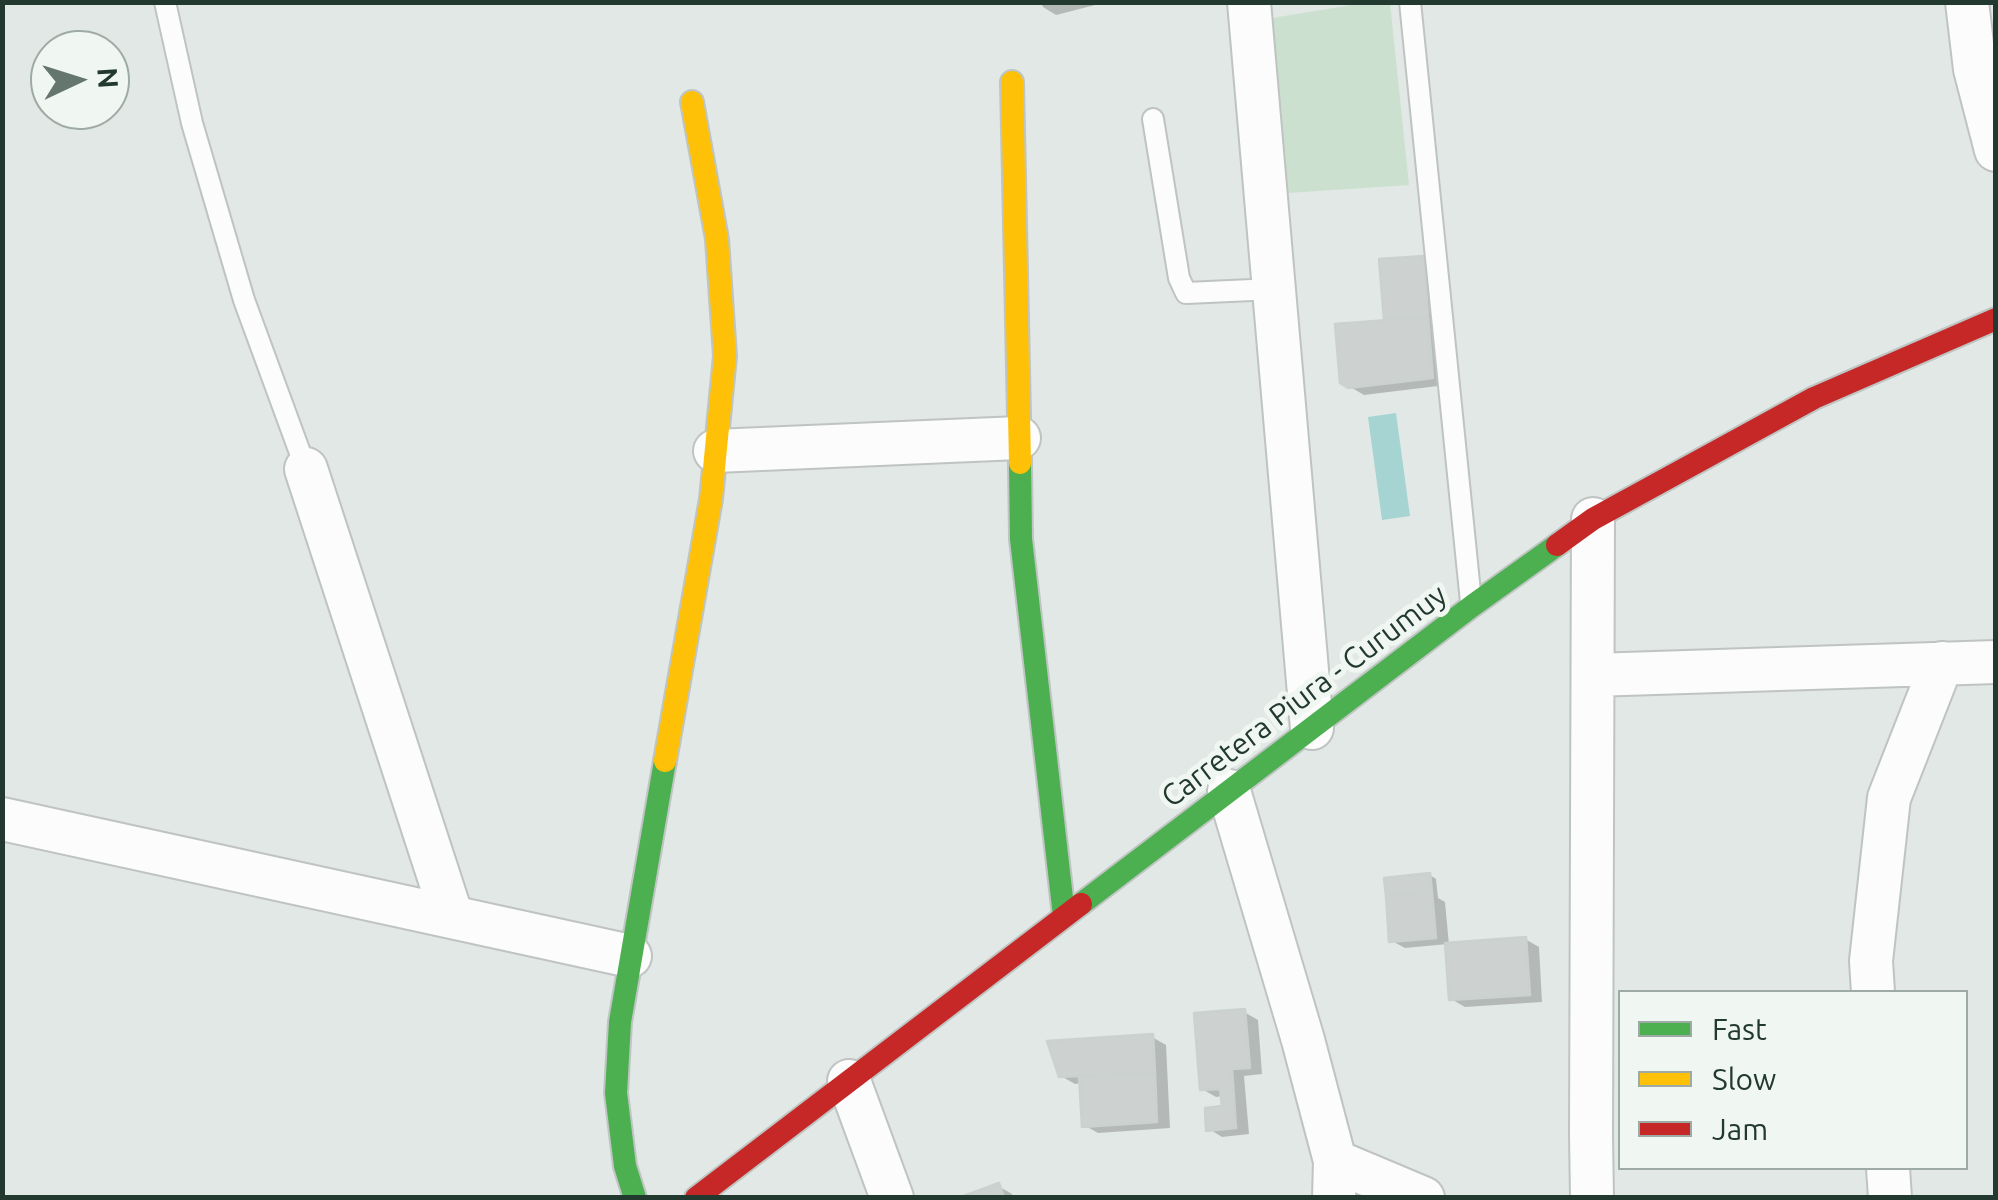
<!DOCTYPE html>
<html>
<head>
<meta charset="utf-8">
<style>
	body { margin:0 }
	#map { position:relative; width:1998px; height:1200px; overflow:hidden; background:#e2e8e5; font-family:Ubuntu,sans-serif }
	canvas { display:block }
	.frame { position:absolute; inset:0; border:5px solid #22392f; pointer-events:none }
	.legend { position:absolute; left:1618px; top:990px; width:350px; height:180px; box-sizing:border-box; background:#f0f7f2; border:2px solid #9eaba4; margin:0; padding:12px 18px; list-style:none; font-size:30px; color:#22392f }
	.legend li { display:flex; align-items:center; gap:20px; height:50px }
	.legend b { width:50px; border:2px solid #9eaba4 }
	.north { position:absolute; left:30px; top:30px; width:100px; height:100px; box-sizing:border-box; background:#f0f7f2; border:2px solid #9eaba4; border-radius:50%; rotate:86deg; font-size:28px; font-weight:700; line-height:40px; text-align:center; color:#22392f }
	.north::after { content:''; display:block; margin:auto; width:35px; height:45px; background:#65766f; clip-path:polygon(50% 0,100% 100%,50% 72%,0 100%) }
</style>
</head>
<body>
<div id="map">
<canvas width="1998" height="1200"></canvas>
<div class="frame"></div>
<ul class="legend">
<li><b style="height:12px;background:#4caf50"></b>Fast</li>
<li><b style="height:12px;background:#ffc107"></b>Slow</li>
<li><b style="height:12px;background:#c62828"></b>Jam</li>
</ul>
<div class="north">N</div>
</div>
<script>
const c = document.querySelector('canvas').getContext('2d');
c.lineJoin = 'round';
function fillPath(path, color) { c.fillStyle = color; c.fill(path, 'evenodd'); }
const shape = rows => new Path2D(rows.map(r => 'M' + r).join(''));
function strokePath(path, color, width, dash) { c.strokeStyle = color; c.lineWidth = width; c.lineCap = dash ? 'butt' : 'round'; c.setLineDash(dash || []); c.stroke(path); }
function drawText(font, color, halo, rows, align = 'center') {
  c.font = font + ' Ubuntu,sans-serif'; c.lineWidth = 10; c.setLineDash([]); c.textBaseline = 'middle'; c.strokeStyle = halo; c.fillStyle = color; for (const [text, x, y, turn = 0] of rows) {
    c.save(); c.translate(x, y); c.rotate((+turn || 0) * Math.PI / 180); c.textAlign = isNaN(turn) ? turn : align; if (halo) c.strokeText(text, 0, 0); c.fillText(text, 0, 0); c.restore();
  }
}
fillPath(shape([
	[1364,3,1390,3,1409,185,1288,193,1272,18]
]), '#cce0cf');
fillPath(shape([
	[1396,413,1410,516,1382,520,1368,417]
]), '#a5d4d2');
fillPath(shape([
	[1041,2,1107,2,1056,15,1043,7],
	[1423,258,1437,266,1446,385,1364,395,1342,382,1387,323,1382,261],
	[1430,875,1436,879,1438,898,1445,902,1449,945,1525,939,1539,947,1542,1002,1465,1007,1451,999,1448,944,1405,948,1392,941],
	[1244,1012,1258,1020,1262,1074,1244,1076,1249,1134,1222,1137,1209,1129,1224,1109,1223,1096,1216,1097,1202,1089],
	[1152,1037,1166,1045,1170,1128,1098,1133,1084,1125,1082,1083,1075,1084,1061,1076],
	[998,1186,1012,1194,1013,1198,966,1198]
]), '#0003');
const building = shape([
	[1424,256,1428,317,1384,320,1379,259,1424,256],
	[1428,317,1433,378,1348,388,1340,383,1335,324,1428,317],
	[1430,873,1432,892,1386,896,1384,878,1430,873],
	[1432,892,1436,938,1389,942,1386,896,1432,892],
	[1526,937,1530,995,1449,1000,1445,943,1526,937],
	[1245,1009,1250,1068,1232,1069,1236,1128,1206,1131,1205,1108,1222,1106,1220,1089,1200,1090,1194,1013,1245,1009],
	[1153,1034,1155,1072,1079,1076,1059,1077,1047,1041,1153,1034],
	[1155,1072,1157,1122,1082,1127,1079,1076,1155,1072],
	[999,1183,1004,1198,958,1198,999,1183]
]);
fillPath(building, '#cdd1cf');
strokePath(building, '#cbd1cd', 2.5);
const lane = shape([
	[165,2,192,123,244,300,306,469],
	[1410,2,1471,602],
	[1153,119,1179,278,1186,293,1274,289]
]);
const street = shape([
	[1249,2,1312,728],
	[1967,2,1975,69,1996,150],
	[715,451,1019,438],
	[306,469,452,917],
	[1593,675,1996,662],
	[1229,791,1303,1040,1335,1161,1334,1198],
	[2,819,630,956],
	[1873,992,1871,961,1889,798,1942,663],
	[849,1081,892,1198],
	[1335,1161,1423,1198],
	[1888,1168,1890,1198],
	[1592,1198,1591,1135,1593,519]
]);
const fast = shape([
	[1020,463,1021,539,1064,916],
	[1081,904,1472,606,1557,545],
	[635,1198,625,1166,616,1093,620,1022,665,761]
]);
const slow = shape([
	[1012,82,1020,463],
	[665,761,711,499,725,356,717,239,692,102]
]);
const jam = shape([
	[1557,545,1593,519,1814,398,1996,319],
	[696,1198,1081,904]
]);
strokePath(lane, '#bfc4c2', 24);
strokePath(street, '#bfc4c2', 46);
strokePath(fast, '#bfc5c2', 26);
strokePath(slow, '#bfc5c2', 26);
strokePath(jam, '#bfc5c2', 26);
strokePath(lane, '#fbfcfb', 20);
strokePath(street, '#fbfcfb', 42);
strokePath(fast, '#4caf50', 22);
strokePath(slow, '#ffc107', 22);
strokePath(jam, '#c62828', 22);
drawText('30px', '#22392f', '#f0f7f2', [
	["Carretera Piura - Curumuy",1304,696,-37]
]);
</script>
</body>
</html>
